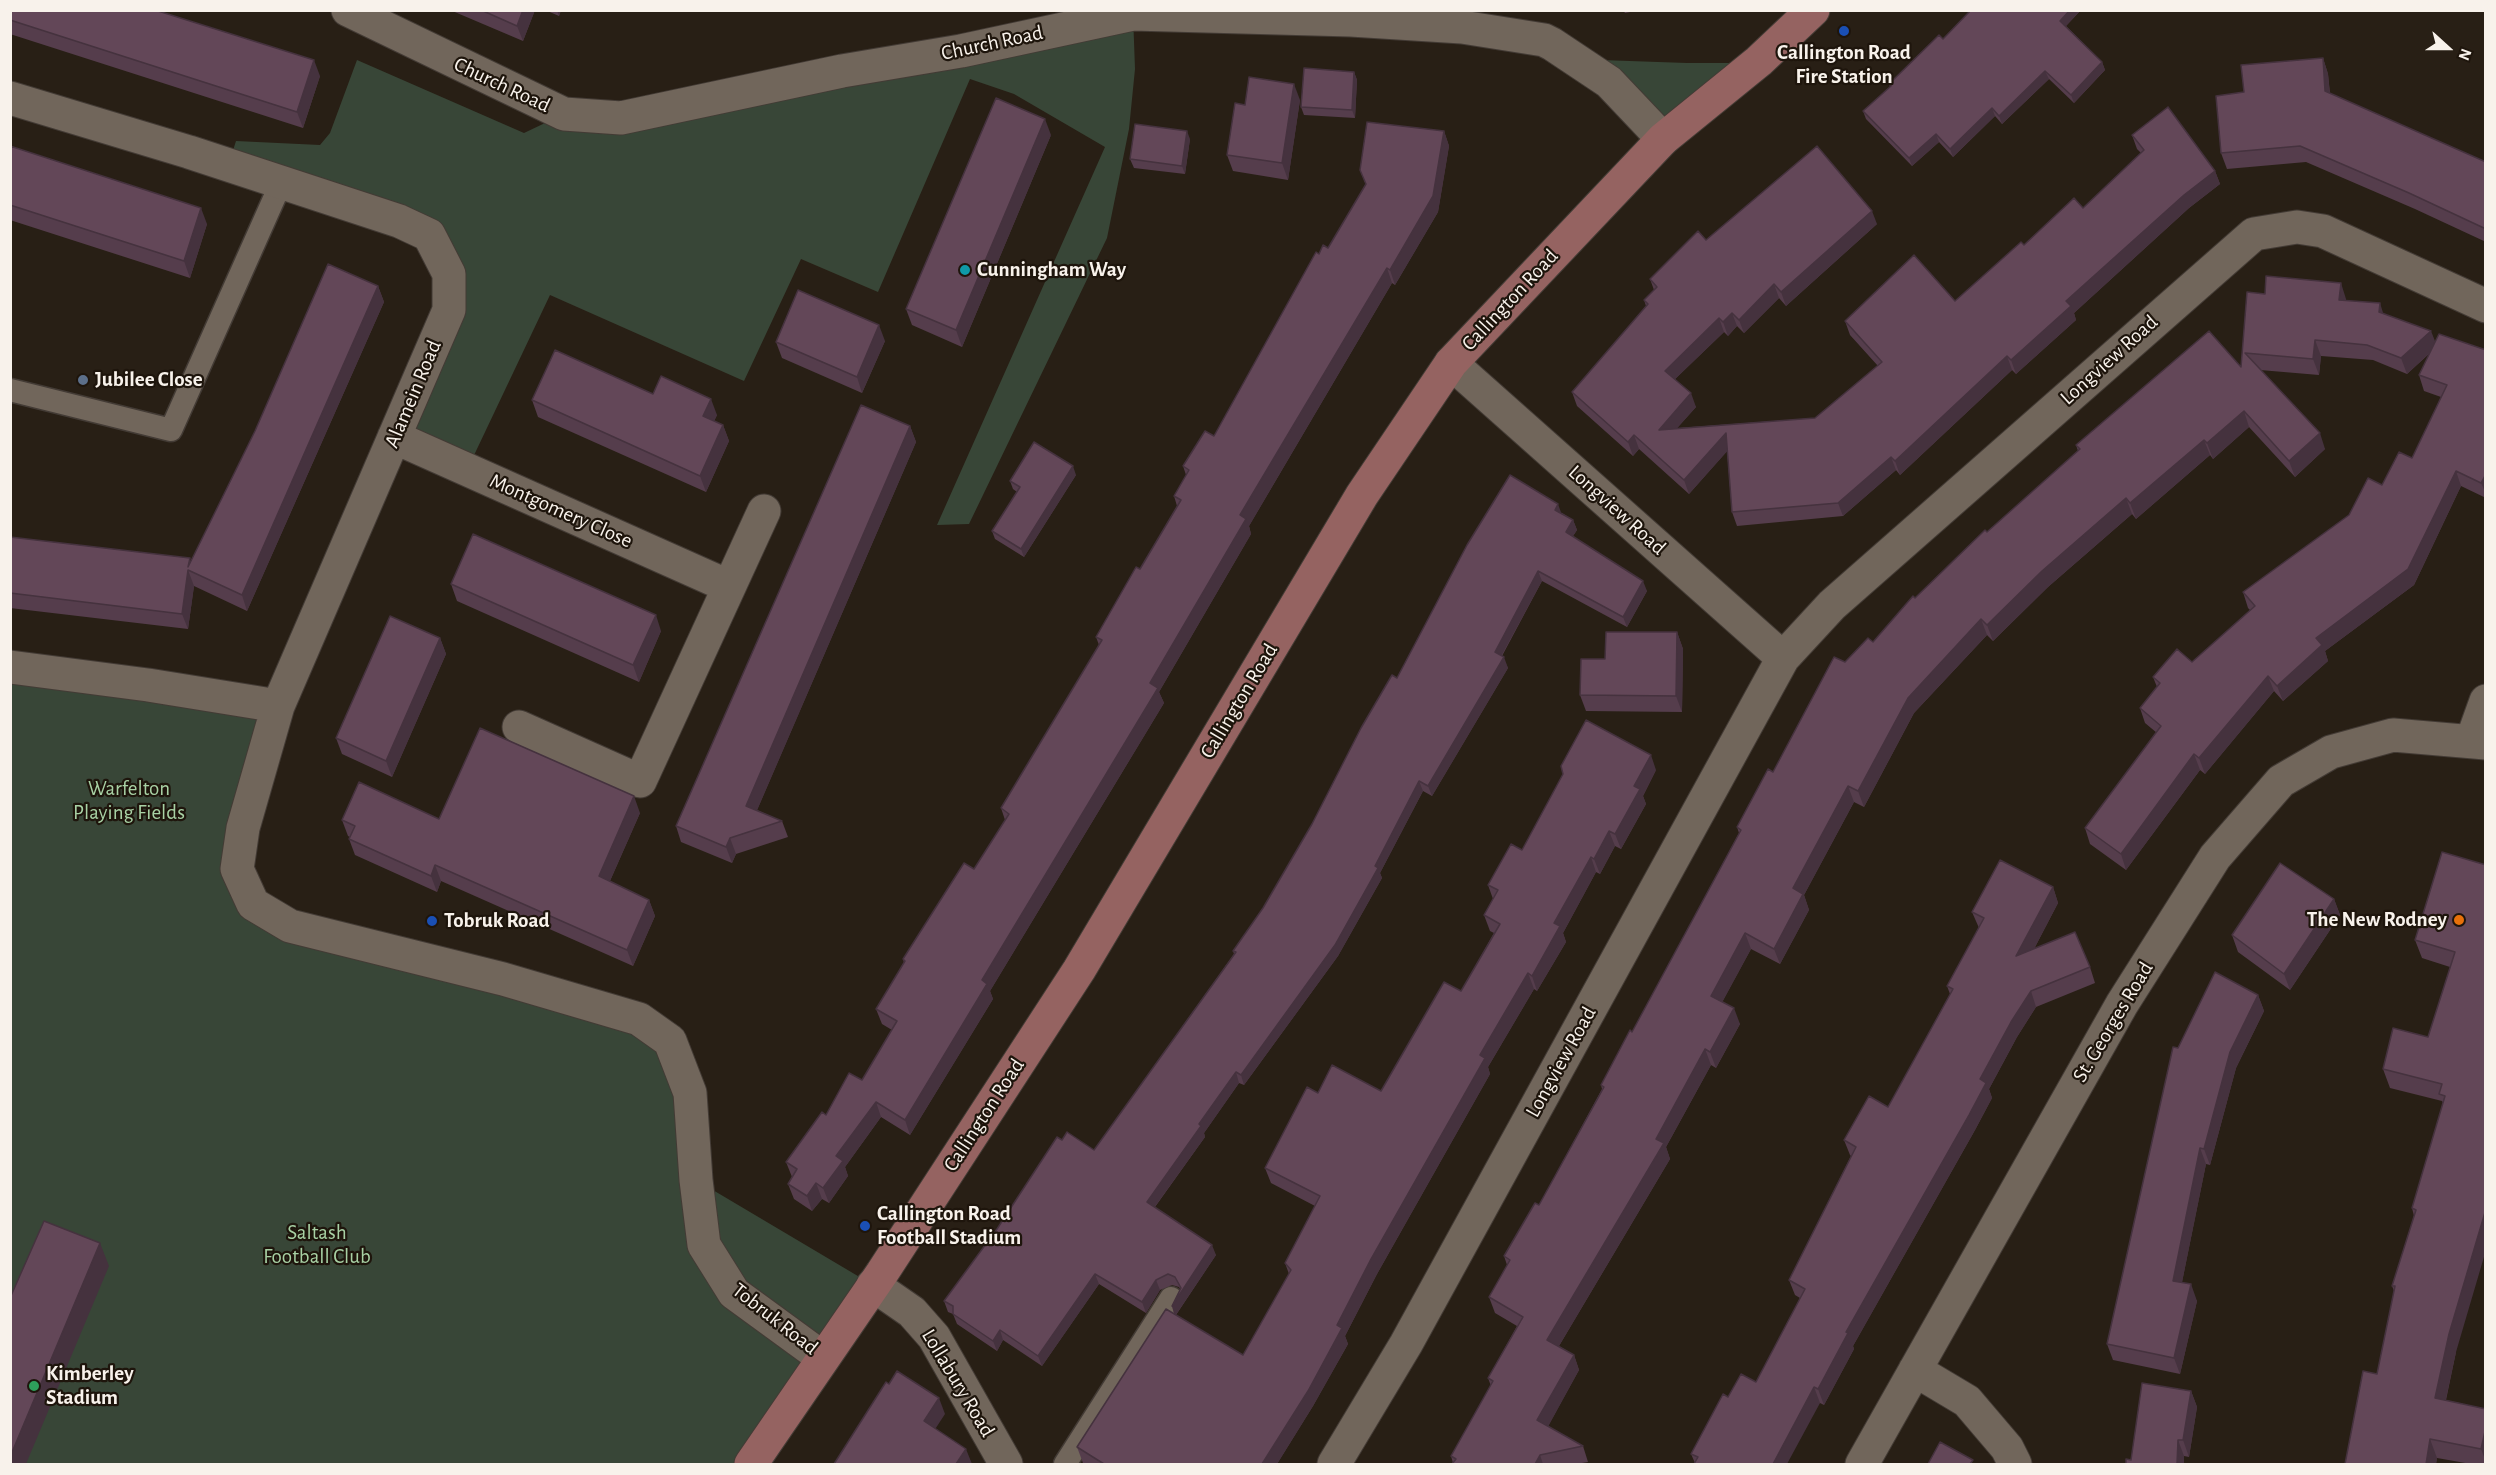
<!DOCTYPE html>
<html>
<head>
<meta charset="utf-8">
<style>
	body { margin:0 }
	#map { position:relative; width:2496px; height:1475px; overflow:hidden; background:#281f15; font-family:"Alegreya Sans",sans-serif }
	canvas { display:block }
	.frame { position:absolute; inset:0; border:12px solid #f8f2eb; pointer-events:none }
	.north { position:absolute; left:2418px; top:18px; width:60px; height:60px; -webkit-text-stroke:4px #1e150c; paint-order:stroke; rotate:111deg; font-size:16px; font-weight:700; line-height:24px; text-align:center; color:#f8f2eb }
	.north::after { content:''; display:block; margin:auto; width:21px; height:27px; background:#f8f2eb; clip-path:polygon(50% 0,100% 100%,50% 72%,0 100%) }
</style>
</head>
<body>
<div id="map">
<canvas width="2496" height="1475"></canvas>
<div class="frame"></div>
<div class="north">N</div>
</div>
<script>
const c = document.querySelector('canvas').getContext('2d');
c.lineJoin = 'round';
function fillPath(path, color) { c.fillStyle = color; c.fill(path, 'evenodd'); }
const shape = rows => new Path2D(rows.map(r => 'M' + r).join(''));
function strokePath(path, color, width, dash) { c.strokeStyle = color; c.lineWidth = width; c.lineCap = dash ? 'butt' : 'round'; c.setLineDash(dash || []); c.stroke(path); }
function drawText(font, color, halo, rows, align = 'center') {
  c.font = font + ' "Alegreya Sans",sans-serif'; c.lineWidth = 4.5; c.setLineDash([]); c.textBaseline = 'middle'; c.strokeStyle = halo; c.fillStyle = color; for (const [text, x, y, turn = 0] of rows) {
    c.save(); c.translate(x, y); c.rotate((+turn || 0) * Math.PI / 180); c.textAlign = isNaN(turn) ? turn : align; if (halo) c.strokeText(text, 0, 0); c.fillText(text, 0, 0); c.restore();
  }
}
fillPath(shape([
	[1133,14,1135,69,1129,129,1107,238,969,524,937,525,1105,147,1014,94,970,79,878,292,801,259,744,381,550,295,467,470,394,437,449,310,429,235,228,166,236,141,320,145,330,133,357,60,524,133,564,114],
	[1601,60,1687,63,1736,63,1663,139],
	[11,668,272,705,243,828,253,904,670,1041,696,1180,873,1285,751,1464,11,1464]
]), '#384637');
const lane = shape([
	[10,390,171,430,281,183],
	[1065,1464,1171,1298]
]);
const street = shape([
	[348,10,564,114,621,118,842,71,961,51,1133,14,1351,20,1462,27,1544,40,1552,44,1609,82,1663,139],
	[10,98,189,152,399,221,429,235,449,274,449,310,278,706,243,828,237,869,253,904,290,926,503,979,639,1019,670,1041,690,1093,696,1180,704,1245,734,1293,823,1358],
	[1451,363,1783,658],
	[394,437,728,586],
	[10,667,148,685,278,706],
	[519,727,640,781,764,511],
	[2472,740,2486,701],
	[873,1285,912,1312,934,1337,1006,1464],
	[1915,1370,1967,1401,2007,1448,2015,1464],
	[1334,1464,1406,1344,1783,658,1832,605,2254,234,2297,227,2323,231,2486,306],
	[1862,1464,2122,1004,2215,857,2281,781,2331,752,2393,735,2486,743]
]);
const secondary = shape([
	[751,1464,882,1273,1079,970,1362,495,1451,363,1663,139,1759,61,1813,10]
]);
strokePath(lane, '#433b35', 25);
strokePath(street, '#433b35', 35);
strokePath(secondary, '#433b35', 35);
strokePath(lane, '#71665b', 22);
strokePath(street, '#71665b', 33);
strokePath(secondary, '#956361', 33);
fillPath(shape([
	[10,10,320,76,303,128,10,34],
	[450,10,535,10,523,41],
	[545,10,561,10,559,16],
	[1623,10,1641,10,1625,13],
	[1971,10,2081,10,2066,26,2102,62,2105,70,2074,103,2049,79,2002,124,1995,116,1953,157,1939,142,1912,166,1866,119,1863,111,1890,87,1889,84,1943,39],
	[2323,58,2328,74,2330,93,2486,162,2486,242,2415,209,2306,162,2227,169,2221,153,2244,92],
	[1354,72,1357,80,1355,118,1304,115,1301,107],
	[1300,100,1288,180,1233,171,1227,155,1245,105],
	[1444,131,1449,146,1438,212,1395,285,1392,283,1249,526,1251,534,1159,692,1164,703,990,991,993,999,910,1135,881,1117,845,1167,848,1176,829,1203,822,1199,812,1211,794,1199,788,1184,792,1177,786,1162,826,1115,862,1080,892,1030,882,1024,876,1009,904,963,903,959,974,869,1005,820,1001,808,1099,645,1096,637,1140,569,1177,506,1174,496,1186,475,1183,466,1214,436,1319,254,1328,248,1366,185,1360,170],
	[1051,135,962,347,912,325,906,309],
	[2132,135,2215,171,2220,184,2189,208,2074,313,2076,320,2016,374,2012,370,1900,475,1896,470,1843,516,1737,526,1732,512,1727,451,1689,494,1639,449,1633,456,1577,406,1572,392,1646,306,1644,300,1654,290,1650,279,1706,240,1877,224,1786,306,1779,298,1744,333,1737,326,1728,336,1724,332,1675,379,1696,407,1677,428,1815,418,1878,366,1850,335,1845,321,1955,301,2024,245,2083,208,2141,153,2137,149],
	[1190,139,1185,174,1134,168,1130,159],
	[10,146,207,224,190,278,10,220],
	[378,286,384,302,247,611,194,586,188,629,10,608,10,537,191,562],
	[2265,294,2346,299,2346,300,2383,314,2435,342,2486,350,2486,498,2461,486,2414,585,2325,651,2328,661,2283,701,2274,691,2205,774,2200,770,2126,870,2090,844,2085,828,2157,733,2145,723,2140,708,2157,687,2153,677,2192,662,2250,610,2248,608,2243,592,2349,515,2412,458,2441,397,2424,391,2419,375,2430,353,2407,374,2373,360,2321,356,2319,375,2260,370,2325,449,2295,477,2249,427,2213,459,2210,455,2136,519,2132,514,2048,587,1993,641,1987,635,1914,713,1864,807,1854,802,1804,895,1809,910,1780,964,1751,949,1722,1002,1740,1024,1716,1068,1711,1065,1666,1147,1670,1159,1559,1346,1574,1355,1579,1370,1548,1426,1583,1446,1588,1462,1576,1464,1452,1464,1453,1463,1451,1456,1491,1386,1488,1378,1517,1326,1495,1313,1489,1297,1507,1265,1504,1256,1539,1205,1602,1089,1601,1085,1632,1032,1739,833,1737,827,1845,662,1873,642,1915,598,1987,532,2078,451,2076,445,2241,367],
	[885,341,862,393,782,358,776,342],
	[653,394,717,415,714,421,723,425,729,441,706,492,538,417,532,400],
	[910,426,916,442,757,810,782,821,788,837,736,854,732,863,681,842,676,826],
	[1076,475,1024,557,995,539,992,531,1017,492,1013,489,1010,481],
	[1562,513,1573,520,1577,530,1573,536,1647,591,1627,627,1542,581,1502,656,1508,668,1432,796,1423,791,1380,873,1382,878,1338,956,1244,1085,1239,1083,1204,1133,1205,1137,1155,1207,1216,1255,1176,1315,1243,1355,1289,1274,1285,1263,1315,1206,1271,1183,1265,1168,1318,1093,1381,1091,1461,991,1494,933,1490,931,1484,915,1493,899,1488,885,1522,850,1656,770,1643,796,1646,804,1621,849,1615,846,1600,874,1596,872,1563,933,1566,942,1537,991,1534,989,1488,1067,1490,1074,1377,1274,1345,1336,1348,1344,1313,1406,1277,1464,1086,1464,1083,1463,1077,1447,1174,1314,1172,1306,1180,1289,1179,1287,1172,1285,1160,1290,1146,1313,1099,1284,1042,1366,1003,1340,997,1351,957,1324,953,1314,948,1312,944,1301,1062,1140,1094,1150,1234,954,1233,951,1263,908,1397,678],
	[451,584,661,631,639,682,457,601],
	[1677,632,1683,649,1682,712,1586,711,1580,695,1605,659],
	[440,638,446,654,392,777,342,754,336,738],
	[640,813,610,881,649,900,655,916,633,966,441,881,437,892,355,855,349,839,350,837,348,836,342,820,439,819],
	[2486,865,2456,1352,2446,1400,2486,1409,2486,1464,2471,1464,2437,1458,2436,1464,2345,1464,2377,1374,2394,1291,2392,1286,2414,1216,2412,1208,2443,1103,2442,1101,2390,1088,2383,1069,2428,1037,2450,967,2422,958,2415,940],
	[2053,887,2058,903,2034,949,2090,967,2095,983,2036,1007,2017,1037,1989,1089,1992,1098,1975,1130,1853,1346,1854,1349,1824,1405,1820,1403,1695,1463,1691,1454,1728,1397,1756,1382,1800,1298,1795,1295,1789,1280,1851,1156,1850,1155,1844,1140,1888,1107,1950,994,1947,986,1979,928,1972,912],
	[2334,899,2340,915,2290,990,2238,952,2232,935],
	[2258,995,2264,1011,2236,1068,2210,1165,2206,1164,2182,1282,2197,1301,2180,1374,2113,1360,2107,1344,2178,1048],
	[2191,1391,2197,1407,2189,1457,2184,1456,2184,1464,2126,1464]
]), '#553d4c');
fillPath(shape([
	[523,10,535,10,523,41,517,26],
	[557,10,561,10,559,16],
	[2070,10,2081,10,2063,29,2060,21],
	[2323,58,2328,74,2331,107,2325,91],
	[314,60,320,76,303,128,297,112],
	[2102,62,2105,70,2074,103,2071,95],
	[2045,71,2049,79,2002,124,1999,116],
	[1354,72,1357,80,1355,118,1352,110],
	[1294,84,1300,100,1288,180,1282,163],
	[1992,108,1995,116,1953,157,1950,149],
	[1045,119,1051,135,962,347,956,330],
	[1187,131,1190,139,1185,174,1182,166],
	[1444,131,1449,146,1438,212,1395,285,1390,270],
	[1936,134,1939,142,1912,166,1909,158],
	[2215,171,2220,184,2189,208,2074,313,2076,320,2016,374,2011,360,2066,301,2184,195],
	[201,208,207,224,190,278,184,261],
	[1872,211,1877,224,1786,306,1781,292],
	[1387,268,1392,283,1249,526,1251,534,1159,692,1164,703,990,991,993,999,910,1135,905,1120,982,980,1150,683,1240,515],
	[2341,283,2346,299,2345,315,2339,300],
	[1774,284,1779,298,1744,333,1739,320],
	[378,286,384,302,247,611,242,595],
	[2380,303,2385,319,2379,312],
	[1732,313,1737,326,1728,336,1723,322],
	[1719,318,1724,332,1670,384,1665,371],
	[879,325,885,341,862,393,857,377],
	[2431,331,2437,346,2407,374,2401,358],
	[2315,340,2321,356,2319,375,2313,359],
	[2007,356,2012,370,1900,475,1895,461],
	[1691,393,1696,407,1664,443,1659,430],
	[711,399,717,415,709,432,703,416],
	[2244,411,2249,427,2213,459,2207,443],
	[723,425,729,441,706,492,700,476],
	[910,426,916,442,752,822,746,806],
	[1726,433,1731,447,1689,494,1684,480],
	[2320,433,2325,449,2295,477,2289,461],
	[1634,435,1639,449,1633,456,1628,442],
	[2204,440,2210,455,2136,519,2130,503],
	[1891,457,1896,470,1843,516,1838,503],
	[1073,466,1076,475,1024,557,1021,549],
	[2456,471,2461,486,2414,585,2325,651,2328,661,2283,701,2277,686],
	[2486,474,2486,494,2481,483],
	[2126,498,2132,514,2048,587,1993,641,1987,625,2042,571],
	[1558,504,1562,515,1555,510],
	[1573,520,1577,530,1569,542,1566,532],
	[188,570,194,586,188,629,182,614],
	[1538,571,1542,581,1498,662,1495,652],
	[1643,581,1647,591,1627,627,1623,617],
	[656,615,661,631,639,682,633,665],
	[1981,619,1987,635,1914,713,1864,807,1858,791,1908,698],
	[1677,632,1683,649,1682,712,1676,696],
	[440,638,446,654,392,777,386,761],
	[1504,657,1508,668,1432,796,1428,786],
	[2268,676,2274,691,2205,774,2199,758],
	[2194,754,2200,770,2126,870,2121,854],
	[1651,755,1656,770,1643,796,1646,804,1621,849,1615,834,1634,786],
	[1419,781,1423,791,1380,873,1382,878,1338,956,1244,1085,1241,1075,1375,866],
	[1848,786,1854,802,1804,895,1809,910,1780,964,1774,949,1793,888],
	[634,796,640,813,605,892,599,876],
	[1609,831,1615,846,1600,874,1594,859],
	[730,838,736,854,732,863,726,847],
	[1591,857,1596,872,1563,933,1566,942,1537,991,1532,976,1554,923],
	[435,865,441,881,437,892,431,876],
	[2053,887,2058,903,2022,972,2016,956],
	[2334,899,2340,915,2290,990,2284,974],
	[649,900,655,916,633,966,627,950],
	[1745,933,1751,949,1717,1012,1711,996],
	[1528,973,1534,989,1488,1067,1490,1074,1377,1274,1345,1336,1348,1344,1313,1406,1277,1464,1262,1464,1480,1055],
	[2031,991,2036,1007,2017,1037,1989,1089,1992,1098,1975,1130,1853,1346,1854,1349,1824,1405,1818,1389,1846,1332,1980,1079,2011,1022],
	[2258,995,2264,1011,2236,1068,2210,1165,2204,1149,2230,1052],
	[1734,1008,1740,1024,1716,1068,1710,1052],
	[1705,1049,1711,1065,1666,1147,1670,1159,1553,1356,1547,1340],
	[1236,1072,1239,1083,1204,1133,1205,1137,1151,1212,1147,1202,1199,1124],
	[876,1102,881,1117,845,1167,848,1176,829,1203,823,1188,836,1156],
	[2200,1148,2206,1164,2179,1297,2173,1281],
	[816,1183,822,1199,812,1211,807,1196],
	[2486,1209,2486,1250,2456,1352,2442,1417,2435,1398,2449,1334],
	[100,1243,109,1266,26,1464,10,1464,10,1457],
	[1212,1245,1216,1255,1175,1316,1172,1306],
	[1095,1274,1099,1284,1042,1366,1038,1356],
	[1156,1280,1160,1290,1146,1313,1142,1302],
	[2191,1284,2197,1301,2180,1374,2174,1358],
	[1000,1330,1003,1340,997,1351,993,1341],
	[1574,1355,1579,1370,1543,1436,1537,1420],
	[1814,1387,1820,1403,1787,1464,1773,1464],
	[2191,1391,2197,1407,2189,1457,2183,1440],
	[939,1398,945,1414,930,1437,924,1421],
	[2486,1427,2486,1462,2481,1449],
	[2430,1439,2437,1458,2436,1464,2426,1464],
	[2178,1440,2184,1456,2184,1464,2177,1464],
	[966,1449,972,1464,956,1464],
	[1540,1455,1543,1464,1535,1464]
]), '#45323e');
const building = shape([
	[10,10,155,10,314,60,297,112,10,20,10,10],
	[481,10,523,10,517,26,481,10],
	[1971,10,2070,10,2060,21,2102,62,2071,95,2045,71,1999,116,1992,108,1950,149,1936,134,1909,158,1863,111,1891,86,1889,84,1939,35,1943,39,1971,10],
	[2323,58,2325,91,2486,162,2486,229,2409,193,2300,146,2221,153,2216,96,2244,92,2241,65,2323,58],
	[1304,68,1354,72,1352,110,1301,107,1304,68],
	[1249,77,1294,84,1282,163,1227,155,1235,103,1245,105,1249,77],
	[996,98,1045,119,956,330,906,309,996,98],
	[2168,107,2215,171,2184,195,2066,301,2071,306,2011,360,2007,356,1895,461,1891,457,1838,503,1732,512,1726,433,1684,480,1634,435,1628,442,1572,392,1648,304,1644,300,1657,287,1650,279,1698,231,1706,240,1817,146,1872,211,1781,292,1774,284,1739,320,1732,313,1723,322,1719,318,1665,371,1691,393,1659,430,1815,418,1882,362,1845,321,1914,255,1955,301,2021,242,2024,245,2074,198,2083,208,2144,150,2132,135,2168,107],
	[1367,122,1444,131,1433,196,1390,270,1387,268,1240,515,1246,519,1150,683,1158,688,982,980,987,984,905,1120,876,1102,836,1156,843,1161,823,1188,816,1183,807,1196,788,1184,797,1169,786,1162,822,1112,826,1115,849,1073,862,1080,897,1021,876,1009,905,961,903,959,964,863,974,869,1009,814,1001,808,1102,640,1096,637,1136,567,1140,569,1181,500,1174,496,1189,470,1183,466,1205,431,1214,436,1316,252,1319,254,1323,245,1328,248,1366,184,1360,170,1367,122],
	[1135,124,1187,131,1182,166,1130,159,1135,124],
	[10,146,201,208,184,261,10,205,10,146],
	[328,264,378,286,242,595,188,570,182,614,10,593,10,537,190,558,188,567,255,431,328,264],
	[2266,276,2341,283,2339,300,2380,303,2379,312,2431,331,2401,358,2367,345,2315,340,2313,359,2245,353,2320,433,2289,461,2244,411,2207,443,2204,440,2130,503,2126,498,2042,571,1987,625,1981,619,1908,698,1858,791,1848,786,1793,888,1803,894,1774,949,1745,933,1711,996,1734,1008,1710,1052,1705,1049,1656,1139,1664,1143,1547,1340,1574,1355,1537,1420,1583,1446,1540,1455,1535,1464,1452,1464,1456,1459,1451,1456,1493,1381,1488,1378,1523,1317,1489,1297,1510,1260,1504,1256,1535,1203,1539,1205,1604,1087,1601,1085,1630,1030,1632,1032,1741,830,1737,827,1768,769,1773,772,1834,657,1845,662,1868,638,1873,642,1913,596,1915,598,1985,530,1987,532,2080,449,2076,445,2209,331,2241,367,2247,292,2265,294,2266,276],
	[798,290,879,325,857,377,776,342,798,290],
	[2439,334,2486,350,2486,474,2481,483,2456,471,2408,569,2316,638,2322,645,2277,686,2268,676,2199,758,2194,754,2121,854,2085,828,2161,726,2140,708,2160,683,2153,677,2177,649,2192,662,2255,606,2243,592,2349,515,2368,478,2382,485,2399,452,2412,458,2447,385,2419,375,2439,334],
	[555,350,653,394,661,376,711,399,703,416,723,425,700,476,532,400,555,350],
	[861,405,910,426,746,806,782,821,730,838,726,847,676,826,861,405],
	[1034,442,1073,466,1021,549,992,531,1020,487,1010,481,1034,442],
	[1510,475,1558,504,1555,510,1573,520,1566,532,1643,581,1623,617,1538,571,1495,652,1504,657,1428,786,1419,781,1375,866,1378,868,1335,945,1241,1075,1236,1072,1199,1124,1201,1126,1147,1202,1212,1245,1172,1306,1181,1288,1175,1277,1168,1274,1156,1280,1142,1302,1095,1274,1038,1356,1000,1330,993,1341,953,1314,953,1306,944,1301,997,1229,1057,1137,1062,1140,1067,1132,1094,1150,1236,952,1233,951,1263,908,1312,824,1361,728,1392,675,1397,678,1467,545,1510,475],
	[473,534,656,615,633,665,451,584,473,534],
	[390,616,440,638,386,761,336,738,390,616],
	[1606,632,1677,632,1676,696,1580,695,1581,659,1605,659,1606,632],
	[1586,720,1651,755,1634,786,1640,789,1615,834,1609,831,1594,859,1591,857,1554,923,1560,926,1532,976,1528,973,1480,1055,1485,1058,1371,1259,1337,1325,1342,1328,1308,1391,1262,1464,1104,1464,1077,1447,1166,1309,1243,1355,1291,1270,1285,1263,1320,1196,1265,1168,1307,1087,1318,1093,1332,1065,1381,1091,1444,982,1461,991,1500,924,1484,915,1498,890,1488,885,1511,844,1522,850,1563,774,1561,766,1586,720],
	[480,728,634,796,599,876,649,900,627,950,435,865,431,876,349,839,355,826,342,820,359,782,439,819,480,728],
	[2442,852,2486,865,2486,1209,2449,1334,2435,1398,2486,1409,2486,1427,2481,1449,2430,1439,2426,1464,2345,1464,2363,1371,2377,1374,2395,1286,2392,1286,2416,1210,2412,1208,2445,1096,2439,1094,2442,1084,2383,1069,2393,1028,2428,1037,2455,952,2415,940,2442,852],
	[2000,860,2053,887,2016,956,2075,932,2090,967,2031,991,2011,1022,1980,1079,1986,1083,1969,1115,1846,1332,1848,1333,1818,1389,1814,1387,1773,1464,1694,1464,1698,1457,1691,1454,1723,1394,1728,1397,1741,1374,1756,1382,1805,1289,1789,1280,1856,1147,1844,1140,1869,1096,1888,1107,1953,989,1947,986,1984,918,1972,912,2000,860],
	[2280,863,2334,899,2284,974,2232,935,2280,863],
	[2215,972,2258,995,2230,1052,2204,1149,2200,1148,2173,1281,2191,1284,2174,1358,2107,1344,2173,1047,2178,1048,2215,972],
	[44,1221,100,1243,10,1457,10,1298,44,1221],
	[897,1371,939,1398,924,1421,966,1449,956,1464,834,1464,886,1382,889,1384,897,1371],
	[2142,1383,2191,1391,2183,1440,2178,1440,2177,1464,2126,1464,2126,1459,2131,1460,2142,1383],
	[1940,1442,1973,1460,1970,1464,1928,1464,1940,1442]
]);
fillPath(building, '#634758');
strokePath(building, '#45323e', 1.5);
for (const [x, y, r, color] of [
	[1844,31,6,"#1a4fb4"],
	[965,270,6,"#0f9aa8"],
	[83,380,6,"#5c6f8a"],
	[2459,920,6,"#e8710a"],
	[432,921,6,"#1a4fb4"],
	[865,1226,6,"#1a4fb4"],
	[34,1386,6,"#2e9e5b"]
]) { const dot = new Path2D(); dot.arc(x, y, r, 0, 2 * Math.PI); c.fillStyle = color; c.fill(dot); strokePath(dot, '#1e150c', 2); }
drawText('21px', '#f8f2eb', '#1e150c', [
	["Church Road",992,43,-12],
	["Church Road",502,85,25],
	["Callington Road",1510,300,-47],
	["Longview Road",2109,360,-42],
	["Alamein Road",413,394,-67],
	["Longview Road",1617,510,42],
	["Montgomery Close",561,511,24],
	["Callington Road",1239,701,-59],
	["St. Georges Road",2113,1022,-59],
	["Longview Road",1561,1062,-61],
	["Callington Road",984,1115,-57],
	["Tobruk Road",775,1319,38],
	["Lollabury Road",958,1383,59]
]);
drawText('bold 21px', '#f8f2eb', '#1e150c', [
	["Callington Road",1844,53,"center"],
	["Fire Station",1844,77,"center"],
	["Cunningham Way",977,270],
	["Jubilee Close",95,380],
	["The New Rodney",2447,920,"right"],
	["Tobruk Road",444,921],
	["Callington Road",877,1214],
	["Football Stadium",877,1238],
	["Kimberley",46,1374],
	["Stadium",46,1398]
], 'left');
drawText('21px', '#a8d1a4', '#1e150c', [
	["Warfelton",129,789],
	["Playing Fields",129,813],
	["Saltash",317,1233],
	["Football Club",317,1257]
]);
</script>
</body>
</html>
